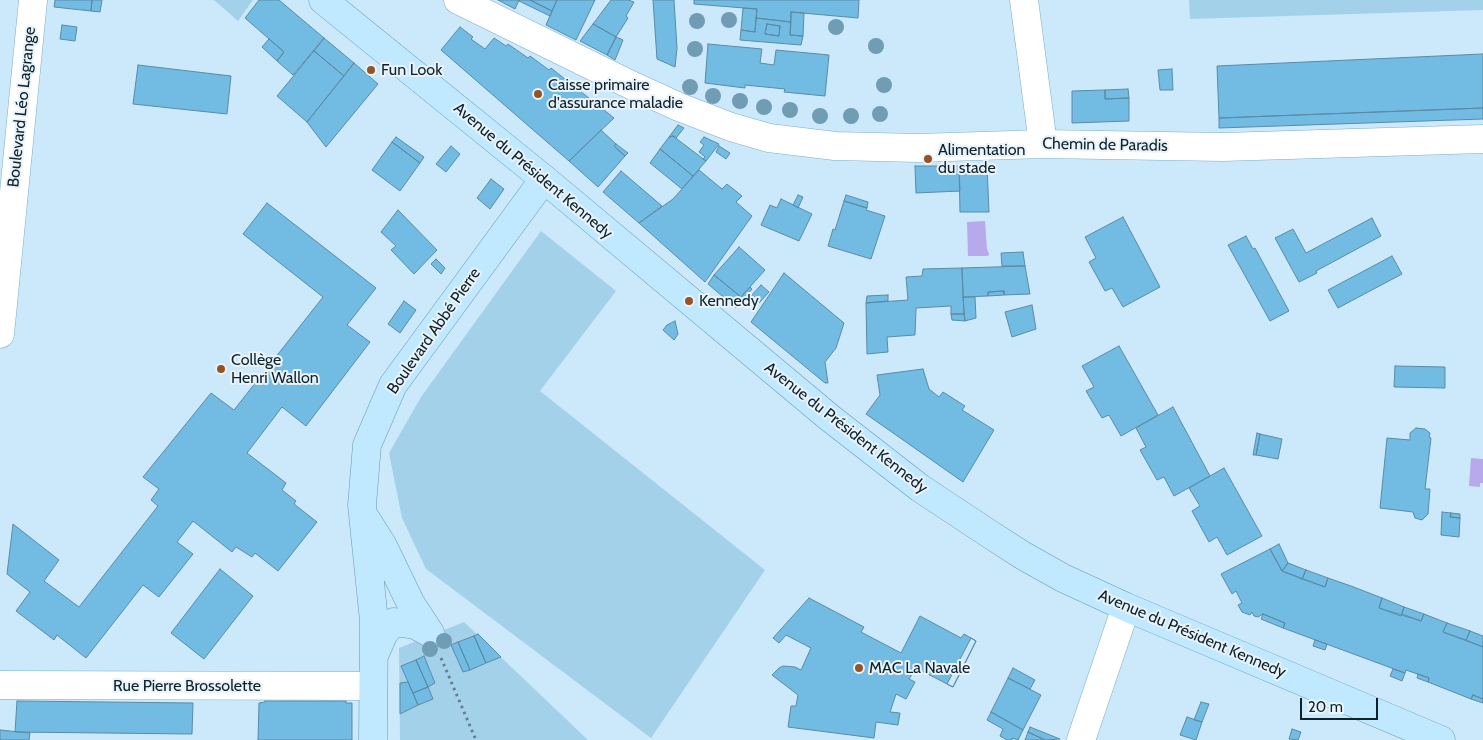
<!DOCTYPE html>
<html>
<head>
<meta charset="utf-8">
<style>
	body { margin:0 }
	#map { position:relative; width:1483px; height:740px; overflow:hidden; background:#cbe9fb; font-family:Cabin,sans-serif }
	canvas { display:block }
	.scale { position:absolute; left:1300px; top:698px; width:78px; height:22px; box-sizing:border-box; border:2px solid #0d222d; border-top:0; padding-left:6px; font-size:15px; line-height:18px; white-space:nowrap; color:#0d222d; -webkit-text-stroke:4px #e9f3f9; paint-order:stroke }
</style>
</head>
<body>
<div id="map">
<canvas width="1483" height="740"></canvas>
<div class="scale">20 m</div>
</div>
<script>
const c = document.querySelector('canvas').getContext('2d');
c.lineJoin = 'round';
function fillPath(path, color) { c.fillStyle = color; c.fill(path, 'evenodd'); }
const shape = rows => new Path2D(rows.map(r => 'M' + r).join(''));
function strokePath(path, color, width, dash) { c.strokeStyle = color; c.lineWidth = width; c.lineCap = dash ? 'butt' : 'round'; c.setLineDash(dash || []); c.stroke(path); }
function drawText(font, color, halo, rows, align = 'center') {
  c.font = font + ' Cabin,sans-serif'; c.lineWidth = 4; c.setLineDash([]); c.textBaseline = 'middle'; c.strokeStyle = halo; c.fillStyle = color; for (const [text, x, y, turn = 0] of rows) {
    c.save(); c.translate(x, y); c.rotate((+turn || 0) * Math.PI / 180); c.textAlign = isNaN(turn) ? turn : align; if (halo) c.strokeText(text, 0, 0); c.fillText(text, 0, 0); c.restore();
  }
}
fillPath(shape([
	[214,0,253,0,238,21],
	[1189,0,1483,0,1483,10,1190,19],
	[541,231,616,291,540,391,765,570,651,738,426,569,402,518,389,453,421,397],
	[464,622,588,740,400,740,399,648]
]), '#a4d1ea');
fillPath(shape([
	[985,221,987,249,989,254,988,256,968,256,967,222],
	[1471,458,1483,459,1483,483,1480,483,1480,487,1469,486]
]), '#b7a9eb');
const building = shape([
	[55,0,92,0,91,11,54,7,55,0],
	[92,0,102,0,100,12,91,11,92,0],
	[259,0,279,0,324,38,293,75,277,61,284,52,245,18,259,0],
	[498,0,519,0,515,9,498,0],
	[519,0,530,0,552,11,550,16,519,1,519,0],
	[530,0,557,0,552,11,530,0],
	[557,0,595,0,576,40,546,25,557,0],
	[611,0,628,0,634,2,626,16,628,18,616,37,593,24,611,0],
	[653,0,674,0,677,48,675,67,657,59,653,0],
	[694,0,859,0,858,18,791,12,791,22,756,18,757,9,694,4,694,0],
	[743,8,757,9,755,32,741,30,743,8],
	[791,12,804,13,803,36,790,35,791,12],
	[756,18,791,22,790,35,803,36,801,45,740,40,741,30,755,32,756,18],
	[767,24,780,26,779,36,765,34,767,24],
	[593,24,616,37,607,55,580,41,593,24],
	[767,24,780,26,779,36,765,34,767,24],
	[62,25,77,27,75,41,60,39,62,25],
	[460,27,473,37,471,39,485,49,494,38,506,46,508,44,528,58,530,56,549,70,551,68,614,118,569,161,441,50,460,27],
	[616,37,623,40,615,60,607,55,616,37],
	[324,38,354,63,344,76,314,51,324,38],
	[269,39,284,52,277,61,262,47,269,39],
	[708,44,762,49,760,63,774,65,776,50,829,55,825,96,784,92,785,89,745,85,745,88,705,83,708,44],
	[314,51,344,76,307,122,277,96,314,51],
	[1483,54,1483,108,1219,118,1217,66,1483,54],
	[354,63,378,84,326,147,307,122,354,63],
	[138,65,231,76,227,114,133,104,138,65],
	[1172,69,1173,90,1160,90,1158,70,1172,69],
	[1128,89,1129,98,1105,99,1105,90,1128,89],
	[1105,90,1105,99,1129,98,1129,121,1072,123,1072,91,1105,90],
	[1483,108,1483,119,1219,128,1219,118,1483,108],
	[678,125,684,128,676,138,673,136,669,137,678,125],
	[601,130,616,144,614,146,625,156,598,187,569,161,601,130],
	[673,136,706,161,693,176,660,149,669,137,673,136],
	[396,137,424,157,420,163,392,142,396,137],
	[704,137,719,144,706,161,703,159,705,157,699,152,704,145,700,142,704,137],
	[392,142,420,163,400,191,372,170,392,142],
	[616,144,628,153,625,156,614,146,616,144],
	[451,146,460,154,446,172,436,164,451,146],
	[719,146,730,153,726,159,716,152,719,146],
	[660,149,693,176,682,189,650,163,660,149],
	[915,166,959,166,960,191,916,193,915,166],
	[959,166,987,166,989,212,960,212,959,166],
	[699,170,722,189,727,184,742,196,736,202,752,216,705,282,639,223,673,199,699,170],
	[621,171,662,206,639,223,603,192,621,171],
	[491,179,504,189,490,209,477,198,491,179],
	[798,195,803,197,798,208,793,205,798,195],
	[846,195,868,202,867,208,844,201,846,195],
	[781,199,812,214,799,241,761,225,770,205,777,208,781,199],
	[844,201,867,208,866,210,885,216,871,259,828,246,833,229,835,230,844,201],
	[267,203,376,288,347,325,370,342,306,426,282,407,247,453,286,483,282,490,296,501,294,504,317,522,278,571,255,553,252,557,236,547,232,552,193,521,177,542,193,554,159,597,143,585,86,658,57,635,54,640,16,611,30,592,7,574,13,524,59,560,44,581,79,607,158,506,151,500,159,489,143,477,211,393,234,410,323,297,243,234,267,203],
	[398,210,437,250,414,274,391,250,396,246,381,232,398,210],
	[1123,217,1160,287,1123,307,1112,288,1105,291,1089,262,1096,258,1085,237,1123,217],
	[1372,218,1381,236,1316,271,1317,273,1299,282,1275,238,1293,229,1306,253,1372,218],
	[1246,236,1253,249,1255,248,1289,311,1270,321,1228,245,1246,236],
	[739,247,765,270,741,297,714,275,739,247],
	[1023,252,1025,266,1002,266,1001,253,1023,252],
	[1392,256,1402,274,1338,308,1328,290,1392,256],
	[436,259,445,268,441,274,431,264,436,259],
	[1025,266,1030,294,1004,295,1004,291,988,292,988,296,963,297,962,268,1025,266],
	[962,268,964,314,951,314,951,306,916,308,915,335,887,337,888,352,867,354,866,303,908,300,906,277,922,276,923,269,962,268],
	[784,273,844,323,836,348,825,362,828,383,825,383,751,322,784,273],
	[714,275,741,297,750,287,752,289,736,308,708,284,714,275],
	[761,285,769,292,759,303,751,296,761,285],
	[1004,291,1004,295,988,296,988,292,1004,291],
	[888,295,888,301,866,303,867,296,888,295],
	[963,297,975,297,976,318,965,321,963,297],
	[404,301,416,310,400,333,388,324,404,301],
	[1032,305,1036,329,1012,337,1005,312,1032,305],
	[951,314,964,314,965,321,952,320,951,314],
	[675,321,678,334,674,340,663,330,667,325,675,321],
	[1119,346,1158,415,1121,436,1109,415,1102,418,1086,391,1094,387,1082,366,1119,346],
	[1395,366,1445,367,1445,388,1394,387,1395,366],
	[923,369,929,389,939,397,943,392,965,406,962,410,994,430,963,482,866,414,880,395,877,375,923,369],
	[1173,407,1210,476,1174,496,1164,477,1157,480,1140,450,1146,447,1136,428,1173,407],
	[1416,428,1425,429,1430,433,1429,437,1431,438,1425,489,1430,489,1428,514,1422,520,1415,518,1413,512,1380,508,1387,438,1410,440,1410,433,1416,428],
	[1257,433,1260,434,1256,455,1253,455,1257,433],
	[1260,434,1282,439,1278,459,1256,455,1260,434],
	[1224,468,1262,536,1227,555,1217,537,1209,542,1192,511,1200,506,1189,488,1224,468],
	[1442,512,1451,513,1450,517,1460,518,1459,537,1441,535,1442,512],
	[1451,513,1460,514,1460,518,1450,517,1451,513],
	[1279,544,1288,563,1282,571,1270,549,1279,544],
	[1270,549,1282,571,1325,587,1328,578,1351,586,1382,598,1379,608,1421,621,1424,614,1447,623,1443,632,1483,647,1483,699,1473,695,1471,699,1428,682,1429,678,1406,670,1405,673,1283,628,1285,623,1263,614,1258,617,1254,616,1252,612,1250,615,1242,612,1238,605,1242,603,1236,591,1232,594,1221,574,1270,549],
	[1288,563,1306,570,1302,579,1282,571,1288,563],
	[220,569,253,596,204,659,171,633,220,569],
	[1306,570,1328,578,1325,587,1302,579,1306,570],
	[809,598,864,627,861,632,901,653,920,616,961,638,964,634,976,641,953,687,916,668,909,679,915,682,906,699,896,694,890,712,900,713,898,725,876,722,874,738,788,727,791,706,796,706,798,695,772,675,779,668,783,666,795,667,801,670,811,648,786,635,779,643,773,638,809,598],
	[1382,598,1404,607,1401,616,1379,608,1382,598],
	[1404,607,1424,614,1421,621,1402,614,1404,607],
	[1263,614,1285,623,1283,628,1261,619,1263,614],
	[1447,623,1470,631,1466,640,1443,632,1447,623],
	[1470,631,1483,636,1483,647,1466,640,1470,631],
	[478,634,501,657,486,663,474,636,478,634],
	[474,636,486,663,470,670,458,642,474,636],
	[971,638,976,641,953,687,947,684,971,638],
	[1315,640,1327,644,1325,650,1313,646,1315,640],
	[458,642,470,670,463,672,451,645,458,642],
	[424,656,435,683,428,687,416,660,424,656],
	[416,660,428,687,413,693,401,666,416,660],
	[1013,668,1035,680,1030,689,1008,678,1013,668],
	[1393,669,1405,673,1402,681,1390,676,1393,669],
	[1418,674,1429,678,1428,682,1417,678,1418,674],
	[1008,678,1041,695,1023,730,991,712,1008,678],
	[408,682,418,705,400,714,400,683,408,682],
	[428,687,433,699,418,705,413,693,428,687],
	[1473,695,1483,699,1483,703,1471,699,1473,695],
	[17,701,193,703,192,734,15,732,17,701],
	[265,701,346,701,346,703,352,703,352,740,258,740,259,703,265,702,265,701],
	[1201,702,1209,704,1202,722,1194,720,1201,702],
	[991,712,1023,730,1018,740,1012,738,1012,740,1007,740,1000,736,1003,729,987,720,991,712],
	[1187,717,1202,722,1196,740,1180,735,1187,717],
	[1030,727,1060,739,1045,740,1028,732,1030,727],
	[1292,729,1301,732,1298,740,1289,739,1292,729],
	[0,730,30,733,29,740,0,740,0,730],
	[1028,732,1045,740,1025,740,1028,732]
]);
fillPath(building, '#72bbe3');
strokePath(building, '#5a8ba6', 1);
const minor = shape([
	[458,0,631,85,679,107,731,127,769,138,835,146,918,148,1043,144,1223,147,1483,139],
	[1024,0,1043,144],
	[0,334,33,0],
	[0,685,373,686],
	[1081,740,1126,607]
]);
const major = shape([
	[323,0,544,179,830,418,920,488,991,535,1022,555,1063,578,1126,607,1441,740],
	[366,519,383,546,411,604,430,633],
	[374,656,384,633,394,622,415,625,430,633],
	[373,740,374,621,362,505,367,445,393,385,544,179]
]);
strokePath(minor, '#7baec9', 29);
strokePath(major, '#6699b6', 29);
strokePath(shape([
	[441,658,476,740]
]), '#667f8d', 3, [2.5, 4]);
strokePath(minor, '#fff', 28);
strokePath(major, '#c0e8ff', 28);
c.fillStyle = '#709cb4';
for (const [x, y] of [
	[729,20],
	[697,21],
	[836,27],
	[876,46],
	[695,49],
	[884,85],
	[690,87],
	[713,96],
	[740,101],
	[764,107],
	[790,110],
	[880,114],
	[820,116],
	[851,116],
	[444,641],
	[430,649]
]) { c.beginPath(); c.arc(x, y, 8, 0, 2 * Math.PI); c.fill(); }
for (const [x, y, r, color] of [
	[371,70,5,"#965323"],
	[538,94,5,"#965323"],
	[928,159,5,"#965323"],
	[689,301,5,"#965323"],
	[221,369,5,"#965323"],
	[859,668,5,"#965323"]
]) { const dot = new Path2D(); dot.arc(x, y, r, 0, 2 * Math.PI); c.fillStyle = color; c.fill(dot); strokePath(dot, '#e9f3f9', 2); }
drawText('16px', '#0d222d', '#e9f3f9', [
	["Fun Look",381,70],
	["Caisse primaire",548,85],
	["d'assurance maladie",548,103],
	["Alimentation",938,150],
	["du stade",938,168],
	["Kennedy",699,301],
	["Collège",231,360],
	["Henri Wallon",231,378],
	["MAC La Navale",869,668]
], 'left');
drawText('16px', '#0d222d', '#e9f3f9', [
	["Boulevard Léo Lagrange",22,107,-84],
	["Chemin de Paradis",1105,145,1],
	["Avenue du Président Kennedy",533,171,40],
	["Boulevard Abbé Pierre",434,331,-55],
	["Avenue du Président Kennedy",846,428,38],
	["Avenue du Président Kennedy",1192,634,23],
	["Rue Pierre Brossolette",187,686]
]);
</script>
</body>
</html>
